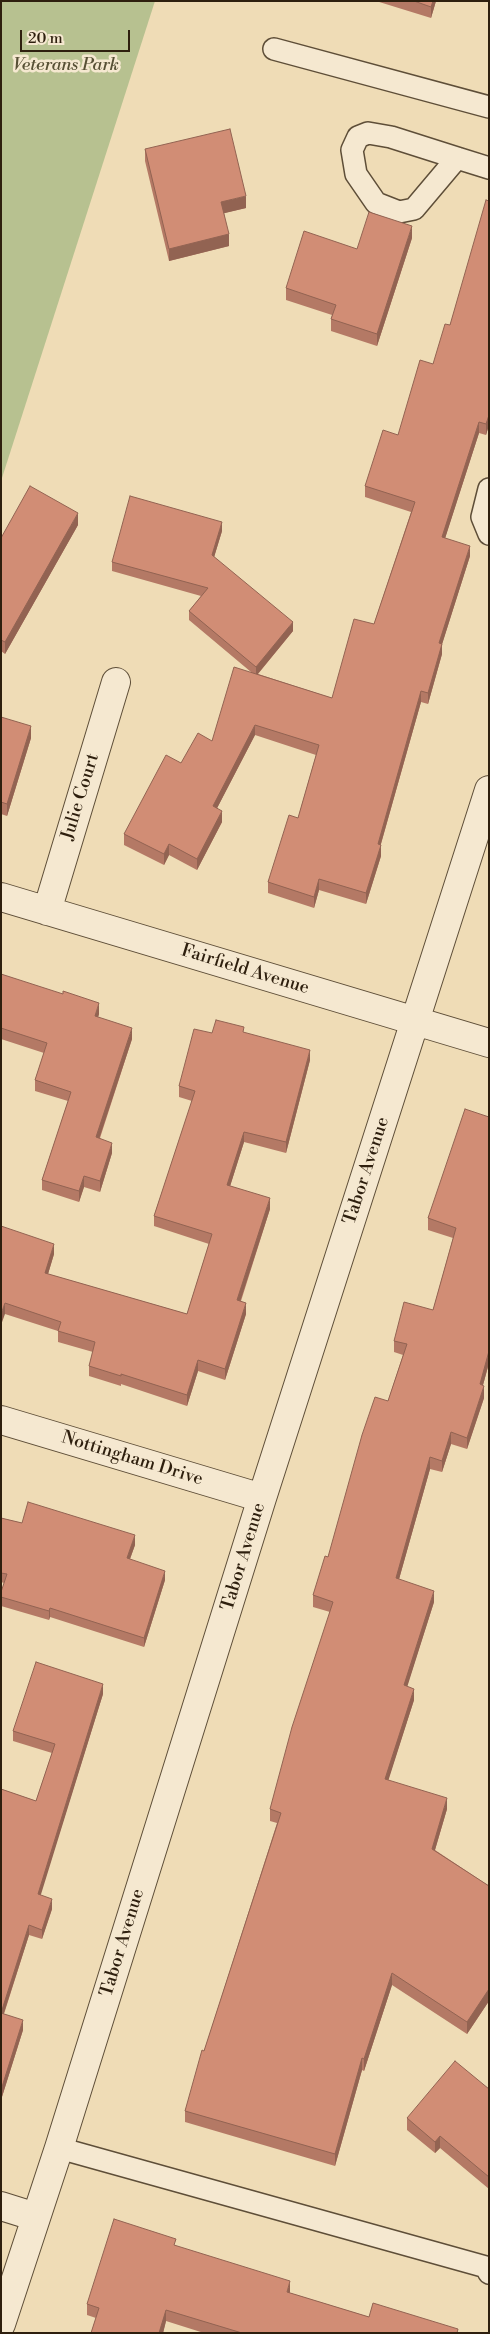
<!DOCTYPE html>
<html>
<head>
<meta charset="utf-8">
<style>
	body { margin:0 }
	#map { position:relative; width:490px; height:2334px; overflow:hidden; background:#efdcb6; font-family:"Libre Bodoni",serif }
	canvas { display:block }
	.frame { position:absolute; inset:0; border:2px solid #2e1f0e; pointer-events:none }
	.scale { position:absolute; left:20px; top:30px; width:110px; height:22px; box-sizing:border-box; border:2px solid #2e1f0e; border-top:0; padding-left:6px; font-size:15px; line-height:18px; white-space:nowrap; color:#2e1f0e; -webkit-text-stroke:4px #f5e8d0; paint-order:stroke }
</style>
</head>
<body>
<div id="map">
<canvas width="490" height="2334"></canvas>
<div class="frame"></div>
<div class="scale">20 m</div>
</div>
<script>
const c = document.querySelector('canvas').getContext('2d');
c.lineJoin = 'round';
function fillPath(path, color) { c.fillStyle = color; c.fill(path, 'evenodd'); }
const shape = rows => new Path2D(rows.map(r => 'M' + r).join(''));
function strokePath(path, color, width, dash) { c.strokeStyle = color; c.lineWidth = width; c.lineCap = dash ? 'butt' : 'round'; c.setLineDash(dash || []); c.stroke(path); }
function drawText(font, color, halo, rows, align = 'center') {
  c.font = font + ' "Libre Bodoni",serif'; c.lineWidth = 5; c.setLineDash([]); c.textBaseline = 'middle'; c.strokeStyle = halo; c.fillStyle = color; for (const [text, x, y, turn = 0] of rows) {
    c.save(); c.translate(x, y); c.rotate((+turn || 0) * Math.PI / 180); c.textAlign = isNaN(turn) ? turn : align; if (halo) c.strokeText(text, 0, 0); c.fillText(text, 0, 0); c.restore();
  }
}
fillPath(shape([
	[1,1,155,1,1,481]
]), '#b7c190');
const service = shape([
	[274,49,489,107],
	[457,158,414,209,399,212,376,203,356,174,352,150,358,137,368,133,391,137,457,158,489,168],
	[489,489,482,517,489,534],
	[59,2148,486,2267,489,2273]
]);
const minor = shape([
	[1,897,489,1043],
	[47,911,116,682],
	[1,1420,262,1498],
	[1,2206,36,2217],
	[1,2324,59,2148,262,1498,489,790]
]);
strokePath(service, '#5e4e38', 24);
strokePath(minor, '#5e4e38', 30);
strokePath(service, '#f5e8d0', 21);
strokePath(minor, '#f5e8d0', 28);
fillPath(shape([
	[376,1,436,1,431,18],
	[145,149,246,208,224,213,229,246,169,261,145,161],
	[489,201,489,425,486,435,479,433,445,538,470,556,442,644,442,654,428,704,421,702,381,844,381,856,366,904,319,890,314,908,268,893,268,882,298,818,316,755,255,735,217,808,222,822,197,870,169,855,164,865,124,845,124,834,181,763,212,741,251,672,189,620,189,611,201,596,112,571,112,562,222,531,214,557,293,631,258,674,332,698,374,624,411,512,365,497,365,486,398,435,433,364,450,325],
	[412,238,377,346,331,331,331,319,332,315,286,300,286,288,357,249],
	[78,525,5,654,1,651,1,538],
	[1,717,31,738,7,816,1,814],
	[1,974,99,1014,98,1017,132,1039,100,1138,112,1153,100,1192,84,1187,79,1202,42,1190,42,1180,68,1101,35,1091,35,1080,44,1053,1,1039],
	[212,1033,244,1033,310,1060,286,1153,244,1142,230,1186,270,1209,241,1301,246,1314,225,1380,198,1371,187,1406,121,1384,121,1386,89,1376,89,1366,93,1352,58,1342,58,1331,5,1314,1,1226,54,1254,48,1274,187,1314,209,1244,154,1226,154,1216,192,1101,179,1097,179,1086],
	[489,1117,489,1363,483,1385,484,1398,467,1449,451,1444,442,1472,430,1469,399,1579,434,1602,407,1686,414,1700,388,1780,447,1809,435,1850,489,1886,489,2001,467,2034,392,1985,364,2071,362,2070,335,2166,185,2122,185,2111,277,1823,270,1821,270,1809,330,1612,313,1607,313,1595,388,1401,403,1355,394,1352,394,1341,433,1310,453,1238,428,1230,428,1218],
	[1,1518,22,1523,135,1545,130,1559,165,1580,144,1647,50,1617,49,1620,1,1606,1,1592,4,1583,1,1582],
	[103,1694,40,1895,52,1909,42,1939,29,1935,4,2014,23,2030,1,2100,1,1789,36,1801,52,1753,13,1741,13,1731],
	[489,2089,489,2189,440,2148,435,2153,407,2130,407,2118],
	[176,2246,290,2293,369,2317,458,2333,204,2333,166,2321,163,2333,91,2333,96,2318,87,2315,87,2304]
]), '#b47965');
fillPath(shape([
	[433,1,436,1,431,18,431,7],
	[246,196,246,208,221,214,221,202],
	[412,226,412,238,377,346,377,334],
	[229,234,229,246,169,261,169,249],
	[489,415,489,425,486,435,486,424],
	[479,422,479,433,442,548,442,537],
	[78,513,78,525,5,654,5,642],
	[222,522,222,531,212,564,212,555],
	[470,546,470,556,439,654,439,643],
	[293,622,293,631,256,676,256,667],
	[442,644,442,654,428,704,428,693],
	[421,691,421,702,378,854,378,844],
	[255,725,255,735,213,816,213,806],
	[31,726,31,738,7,816,7,804],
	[222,811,222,822,197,870,197,859],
	[169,844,169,855,164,865,164,854],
	[381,845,381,856,366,904,366,893],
	[319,879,319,890,314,908,314,897],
	[99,1003,99,1014,95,1027,95,1016],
	[132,1028,132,1039,96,1148,96,1137],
	[310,1050,310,1060,286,1153,286,1142],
	[244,1132,244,1142,227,1196,227,1185],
	[112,1143,112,1153,100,1192,100,1181],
	[84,1176,84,1187,79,1202,79,1191],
	[270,1198,270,1209,237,1311,237,1300],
	[54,1244,54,1254,45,1284,45,1273],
	[5,1303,5,1314,1,1325,1,1314],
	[246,1303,246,1314,225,1380,225,1369],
	[489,1351,489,1363,480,1396,480,1384],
	[198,1360,198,1371,187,1406,187,1395],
	[484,1386,484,1398,467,1449,467,1438],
	[451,1432,451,1444,442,1472,442,1461],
	[430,1457,430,1469,396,1590,396,1578],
	[135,1535,135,1545,127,1567,127,1558],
	[165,1571,165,1580,144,1647,144,1638],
	[434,1591,434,1602,404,1697,404,1685],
	[50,1608,50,1617,49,1620,49,1611],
	[103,1684,103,1694,38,1904,38,1894],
	[414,1689,414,1700,385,1791,385,1779],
	[447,1798,447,1809,432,1860,432,1849],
	[52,1899,52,1909,42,1939,42,1930],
	[29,1925,29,1935,1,2022,1,2013],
	[392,1973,392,1985,364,2071,364,2059],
	[489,1989,489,2001,467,2034,467,2022],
	[23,2020,23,2030,1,2100,1,2090],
	[362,2058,362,2070,335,2166,335,2154],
	[440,2136,440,2148,435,2153,435,2142],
	[290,2281,290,2292,287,2303,287,2292],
	[166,2310,166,2321,163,2333,159,2333]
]), '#926352');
const building = shape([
	[414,1,433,1,431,7,414,1],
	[230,129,246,196,221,202,229,234,169,249,145,149,230,129],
	[486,200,489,201,489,415,486,424,479,422,442,537,470,546,439,643,442,644,428,693,421,691,378,844,381,845,366,893,319,879,314,897,268,882,289,815,298,818,319,745,255,725,213,806,222,811,197,859,169,844,164,854,124,834,166,755,181,763,198,733,212,741,234,667,332,698,354,619,374,624,415,502,365,486,383,430,398,435,420,360,433,364,445,324,450,325,486,200],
	[369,212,412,226,377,334,331,319,336,305,286,288,304,231,357,249,369,212],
	[30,486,78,513,5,642,1,640,1,538,30,486],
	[130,496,222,522,212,555,293,622,256,667,189,611,208,588,112,562,130,496],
	[1,717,31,726,7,804,1,802,1,717],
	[1,974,63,994,63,991,99,1003,95,1016,132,1028,96,1137,112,1143,100,1181,84,1176,79,1191,42,1180,71,1092,35,1080,47,1043,1,1028,1,974],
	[216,1020,244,1027,243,1032,310,1050,286,1142,244,1132,227,1185,270,1198,237,1300,246,1303,225,1369,198,1360,187,1395,121,1374,121,1376,89,1366,95,1342,58,1331,61,1322,5,1303,1,1314,1,1226,54,1244,45,1273,187,1314,212,1234,154,1216,195,1091,179,1086,194,1029,212,1033,216,1020],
	[465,1109,489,1117,489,1351,480,1384,484,1386,467,1438,451,1432,442,1461,430,1457,396,1578,434,1591,404,1685,414,1689,385,1779,447,1798,432,1849,489,1886,489,1989,467,2022,392,1973,364,2059,362,2058,335,2154,185,2111,202,2050,204,2051,281,1813,270,1809,292,1727,333,1602,313,1595,325,1556,328,1557,362,1435,375,1397,388,1401,407,1344,394,1341,404,1302,433,1310,456,1228,428,1218,465,1109],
	[28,1502,135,1535,127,1558,165,1571,144,1638,50,1608,49,1611,1,1597,1,1592,7,1574,1,1573,1,1518,22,1523,28,1502],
	[36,1662,103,1684,38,1894,52,1899,42,1930,29,1925,1,2013,1,1789,36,1801,55,1744,13,1731,36,1662],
	[1,2013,23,2020,1,2090,1,2013],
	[455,2061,489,2089,489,2177,440,2136,435,2142,407,2118,455,2061],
	[114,2219,176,2239,174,2245,290,2281,287,2292,369,2317,373,2303,458,2329,457,2333,242,2333,166,2310,159,2333,91,2333,99,2308,87,2304,114,2219]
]);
fillPath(building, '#d18d75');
strokePath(building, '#926352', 1);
drawText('italic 18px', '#575035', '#f5e8d0', [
	["Veterans Park",66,66]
]);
drawText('18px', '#2e1f0e', '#f5e8d0', [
	["Julie Court",81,797,-73],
	["Fairfield Avenue",245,970,17],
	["Tabor Avenue",367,1171,-72],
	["Nottingham Drive",132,1459,17],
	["Tabor Avenue",244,1557,-73],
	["Tabor Avenue",123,1943,-73]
]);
</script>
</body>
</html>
